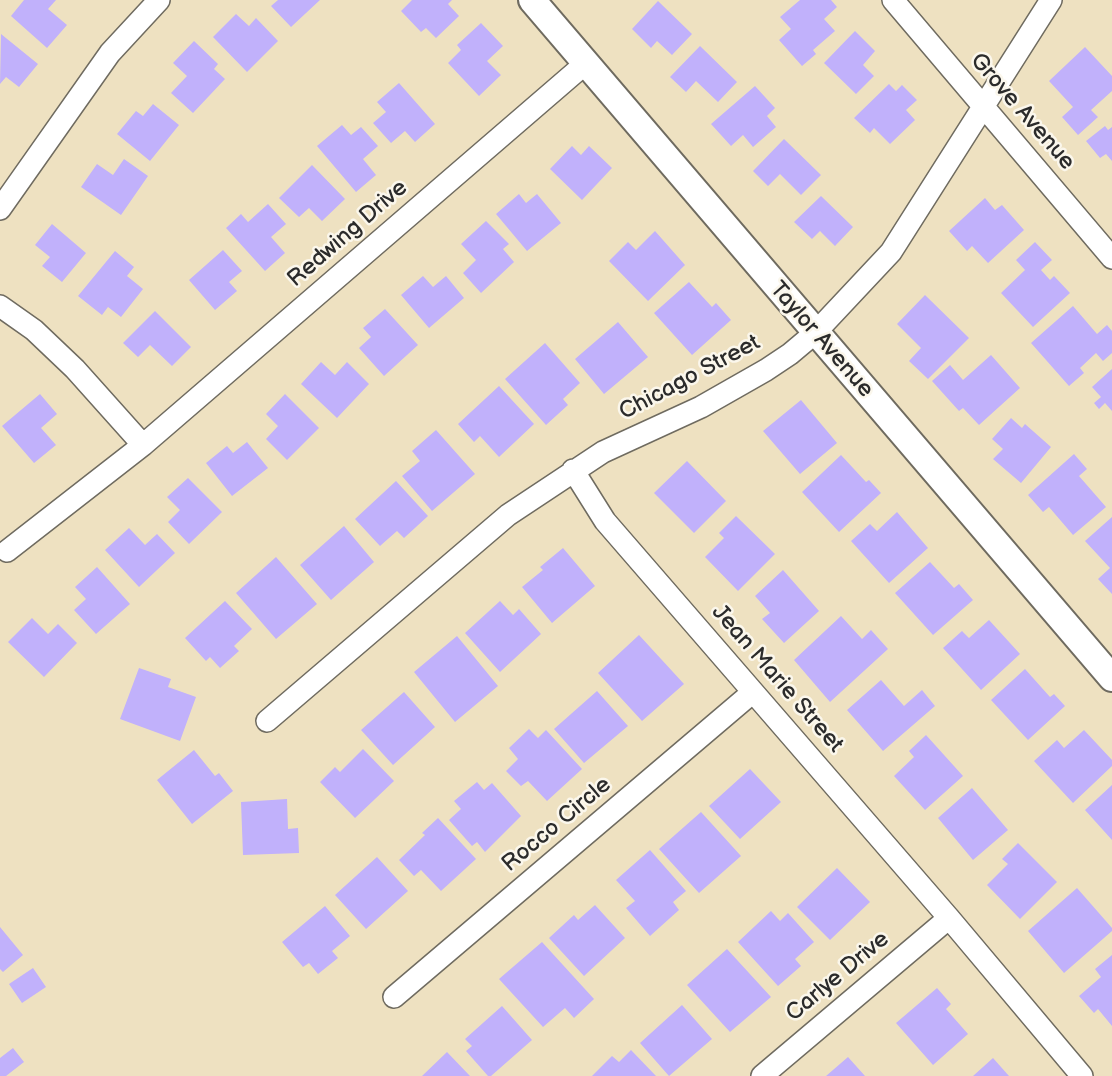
<!DOCTYPE html>
<html>
<head>
<meta charset="utf-8">
<style>
	body { margin:0 }
	canvas { display:block; background:#eee1c1 }
</style>
</head>
<body>
<canvas width="1112" height="1076"></canvas>
<script>
const c = document.querySelector('canvas').getContext('2d');
c.lineJoin = 'round';
function fillPath(path, color) { c.fillStyle = color; c.fill(path, 'evenodd'); }
const shape = rows => new Path2D(rows.map(r => 'M' + r).join(''));
function strokePath(path, color, width, dash) { c.strokeStyle = color; c.lineWidth = width; c.lineCap = dash ? 'butt' : 'round'; c.setLineDash(dash || []); c.stroke(path); }
function drawText(font, color, halo, rows, align = 'center') {
  c.font = font + ' "Balsamiq Sans",sans-serif'; c.lineWidth = 5; c.setLineDash([]); c.textBaseline = 'middle'; c.strokeStyle = halo; c.fillStyle = color; for (const [text, x, y, turn = 0] of rows) {
    c.save(); c.translate(x, y); c.rotate((+turn || 0) * Math.PI / 180); c.textAlign = isNaN(turn) ? turn : align; if (halo) c.strokeText(text, 0, 0); c.fillText(text, 0, 0); c.restore();
  }
}
fillPath(shape([
	[24,0,56,0,48,9,67,25,47,48,11,16],
	[278,0,320,0,291,27,271,6],
	[412,0,452,0,448,4,459,16,436,38,426,28,421,32,401,11],
	[800,0,831,0,837,7,824,19,835,31,813,50,816,54,802,66,779,40,791,29,780,17],
	[658,1,692,34,672,55,657,41,651,48,632,29],
	[236,14,249,26,256,18,278,41,247,72,213,37],
	[481,23,503,46,487,61,501,75,479,96,448,63,461,50,457,45],
	[855,31,875,51,863,65,874,76,856,94,824,63],
	[1,34,38,64,19,87,6,77,0,84],
	[194,41,218,64,214,69,225,79,193,113,171,93,187,76,173,63],
	[700,46,737,82,718,102,696,81,686,92,670,77],
	[1085,47,1112,76,1112,91,1091,110,1098,117,1078,135,1062,117,1073,107,1049,81],
	[399,83,435,124,415,142,405,131,391,143,373,123,386,112,377,102],
	[889,84,896,91,902,85,917,100,906,110,915,120,890,144,874,128,870,133,854,118],
	[755,86,775,108,767,116,776,127,753,147,743,135,731,146,711,124],
	[153,104,179,125,150,161,117,134,136,111,143,116],
	[342,125,351,135,361,127,378,146,363,159,376,175,356,192,317,146],
	[1105,126,1108,130,1112,127,1112,161,1106,154,1100,158,1086,141],
	[784,139,821,175,801,195,780,174,768,186,753,171],
	[572,146,581,155,589,146,612,168,582,200,550,169],
	[124,159,148,176,121,215,81,187,97,164,113,175],
	[312,165,345,199,322,221,309,208,299,217,279,198],
	[519,194,526,203,537,194,561,223,527,251,496,214],
	[821,196,853,227,835,246,820,231,812,239,794,222],
	[985,198,995,210,1002,205,1024,230,988,263,972,246,967,251,949,231],
	[268,204,286,224,271,237,285,253,265,271,226,228,241,214,248,222],
	[486,221,509,244,503,249,514,262,481,293,463,273,476,260,461,244],
	[52,224,86,253,62,282,42,266,50,257,35,245],
	[655,231,685,265,648,301,609,261,628,242,636,250],
	[1035,242,1052,260,1041,270,1050,280,1054,276,1070,293,1033,327,1001,293,1025,270,1016,260],
	[223,250,242,271,229,282,237,291,215,310,189,280],
	[115,251,134,267,127,276,143,289,121,317,108,307,102,315,78,296],
	[423,276,433,287,446,276,464,298,429,328,401,295],
	[689,282,712,307,716,303,731,320,692,355,654,313],
	[925,295,969,338,928,379,909,361,921,348,897,324],
	[1073,306,1097,334,1107,325,1112,331,1112,353,1103,361,1096,353,1080,368,1084,373,1069,386,1031,343],
	[385,309,418,345,384,376,359,348,371,337,363,328],
	[155,311,191,347,172,366,150,345,138,357,123,343],
	[618,322,648,357,604,394,575,359],
	[545,343,580,383,563,399,568,405,546,425,505,379],
	[991,355,1020,388,979,425,963,408,959,411,932,381,950,365,963,380],
	[321,362,335,375,347,362,369,384,337,418,301,384],
	[1112,369,1112,411,1105,403,1099,409,1094,403,1101,397,1092,387],
	[499,386,534,424,499,457,480,436,474,442,458,424],
	[40,394,57,414,41,428,56,445,34,463,2,426],
	[285,394,319,428,287,460,266,439,278,426,266,414],
	[801,400,837,443,800,474,763,431],
	[1011,418,1022,428,1025,424,1051,447,1021,483,993,459,1003,449,992,439],
	[436,430,475,474,432,511,402,476,420,461,412,451],
	[247,442,268,468,232,496,206,463,227,446,233,453],
	[1074,454,1087,469,1079,476,1106,507,1073,535,1049,507,1043,512,1028,495],
	[841,455,866,482,869,480,881,493,839,532,802,492],
	[687,461,726,501,694,533,654,493],
	[188,478,222,512,189,544,168,522,180,510,167,497],
	[396,481,428,516,404,538,397,531,380,546,355,519],
	[897,512,928,548,889,583,851,541,870,524,877,531],
	[736,516,775,554,738,591,705,557,724,538,719,533],
	[1112,517,1112,594,1098,579,1110,568,1085,541],
	[344,526,374,562,331,600,300,565],
	[129,528,145,545,157,534,175,553,139,587,105,550],
	[563,548,595,586,552,623,522,587,543,570,540,567],
	[276,557,317,604,276,639,236,593],
	[930,562,954,588,959,584,973,600,933,635,895,593],
	[97,567,130,604,96,634,74,610,86,599,75,587],
	[783,570,819,611,784,643,762,619,770,613,755,596],
	[225,601,252,629,234,646,239,651,220,668,210,657,206,661,185,638],
	[500,601,513,615,519,609,541,634,500,672,465,633],
	[841,616,862,639,871,630,888,649,830,702,794,660],
	[32,618,48,634,58,624,77,643,44,677,8,642],
	[989,620,1020,654,981,690,943,648,962,631,969,638],
	[639,635,684,684,642,721,598,673],
	[457,636,498,686,455,722,414,672],
	[139,668,171,679,168,687,196,697,180,741,120,719],
	[1025,669,1050,697,1054,694,1065,706,1028,740,991,700],
	[881,680,904,706,922,690,935,706,883,751,847,710],
	[597,691,628,726,584,763,554,729],
	[404,692,435,727,393,765,361,730],
	[529,729,538,738,546,730,582,769,547,801,528,781,521,786,506,771,518,759,509,748],
	[1084,730,1112,760,1112,766,1073,803,1034,761,1057,740,1064,748],
	[926,735,963,776,925,810,894,776,914,757,909,751],
	[363,749,394,781,355,818,320,782,335,767,340,772],
	[194,750,215,776,219,773,233,791,192,824,157,780],
	[750,769,781,802,740,839,709,806],
	[477,782,484,790,492,783,521,816,485,852,477,842,472,846,449,820,461,809,454,801],
	[1112,785,1112,840,1085,810],
	[972,788,1008,830,973,860,938,818],
	[287,799,288,829,298,828,299,853,243,855,241,802],
	[701,812,741,856,699,893,659,849],
	[438,818,476,859,441,891,421,870,414,876,399,860,425,835,422,833],
	[1018,843,1057,882,1020,919,987,885,1008,864,1002,859],
	[650,850,686,891,673,902,679,910,650,936,626,908,635,901,616,880],
	[377,857,408,891,366,929,335,895],
	[837,868,870,902,830,940,797,907],
	[1077,888,1112,928,1112,931,1064,973,1028,931],
	[595,905,625,938,584,976,549,938,574,915,578,920],
	[325,906,350,936,332,951,338,958,318,974,309,963,303,967,282,942],
	[771,911,780,921,788,913,814,942,795,959,801,966,778,986,738,942],
	[0,927,23,955,3,972,0,969],
	[542,942,594,999,574,1018,565,1008,543,1027,499,979],
	[727,949,771,997,730,1032,687,985],
	[1112,955,1112,1026,1098,1009,1094,1013,1079,996,1101,977,1095,969],
	[33,968,46,987,22,1003,9,984],
	[937,988,951,1004,946,1009,968,1034,933,1065,896,1023],
	[682,1005,712,1039,669,1076,640,1043],
	[502,1006,532,1040,491,1076,488,1076,466,1051,472,1046,465,1039],
	[13,1048,24,1062,6,1076,0,1076,0,1058],
	[631,1050,656,1076,592,1076,612,1056,619,1062],
	[447,1052,470,1076,422,1076],
	[848,1057,865,1076,826,1076],
	[993,1058,1009,1076,973,1076]
]), '#c1b1fb');
const minor = shape([
	[893,0,1112,258],
	[0,209,110,53,159,0],
	[0,306,34,330,75,369,143,445],
	[573,470,605,521,949,918,1082,1076],
	[7,551,143,445,586,63],
	[267,721,508,515,603,452,701,407,766,370,790,354,815,333,891,252,1051,0],
	[394,997,753,692],
	[762,1076,949,918]
]);
const tertiary = shape([
	[532,0,1112,678]
]);
strokePath(minor, '#6f6b60', 24);
strokePath(tertiary, '#6f6b60', 30);
strokePath(minor, '#fff', 21);
strokePath(tertiary, '#fff', 26);
drawText('23px', '#2b2b2b', '#fbf7ec', [
	["Grove Avenue",1022,112,49],
	["Redwing Drive",348,234,-41],
	["Taylor Avenue",821,340,49],
	["Chicago Street",690,378,-28],
	["Jean Marie Street",777,679,49],
	["Rocco Circle",557,825,-40],
	["Carlye Drive",838,977,-40]
]);
</script>
</body>
</html>
